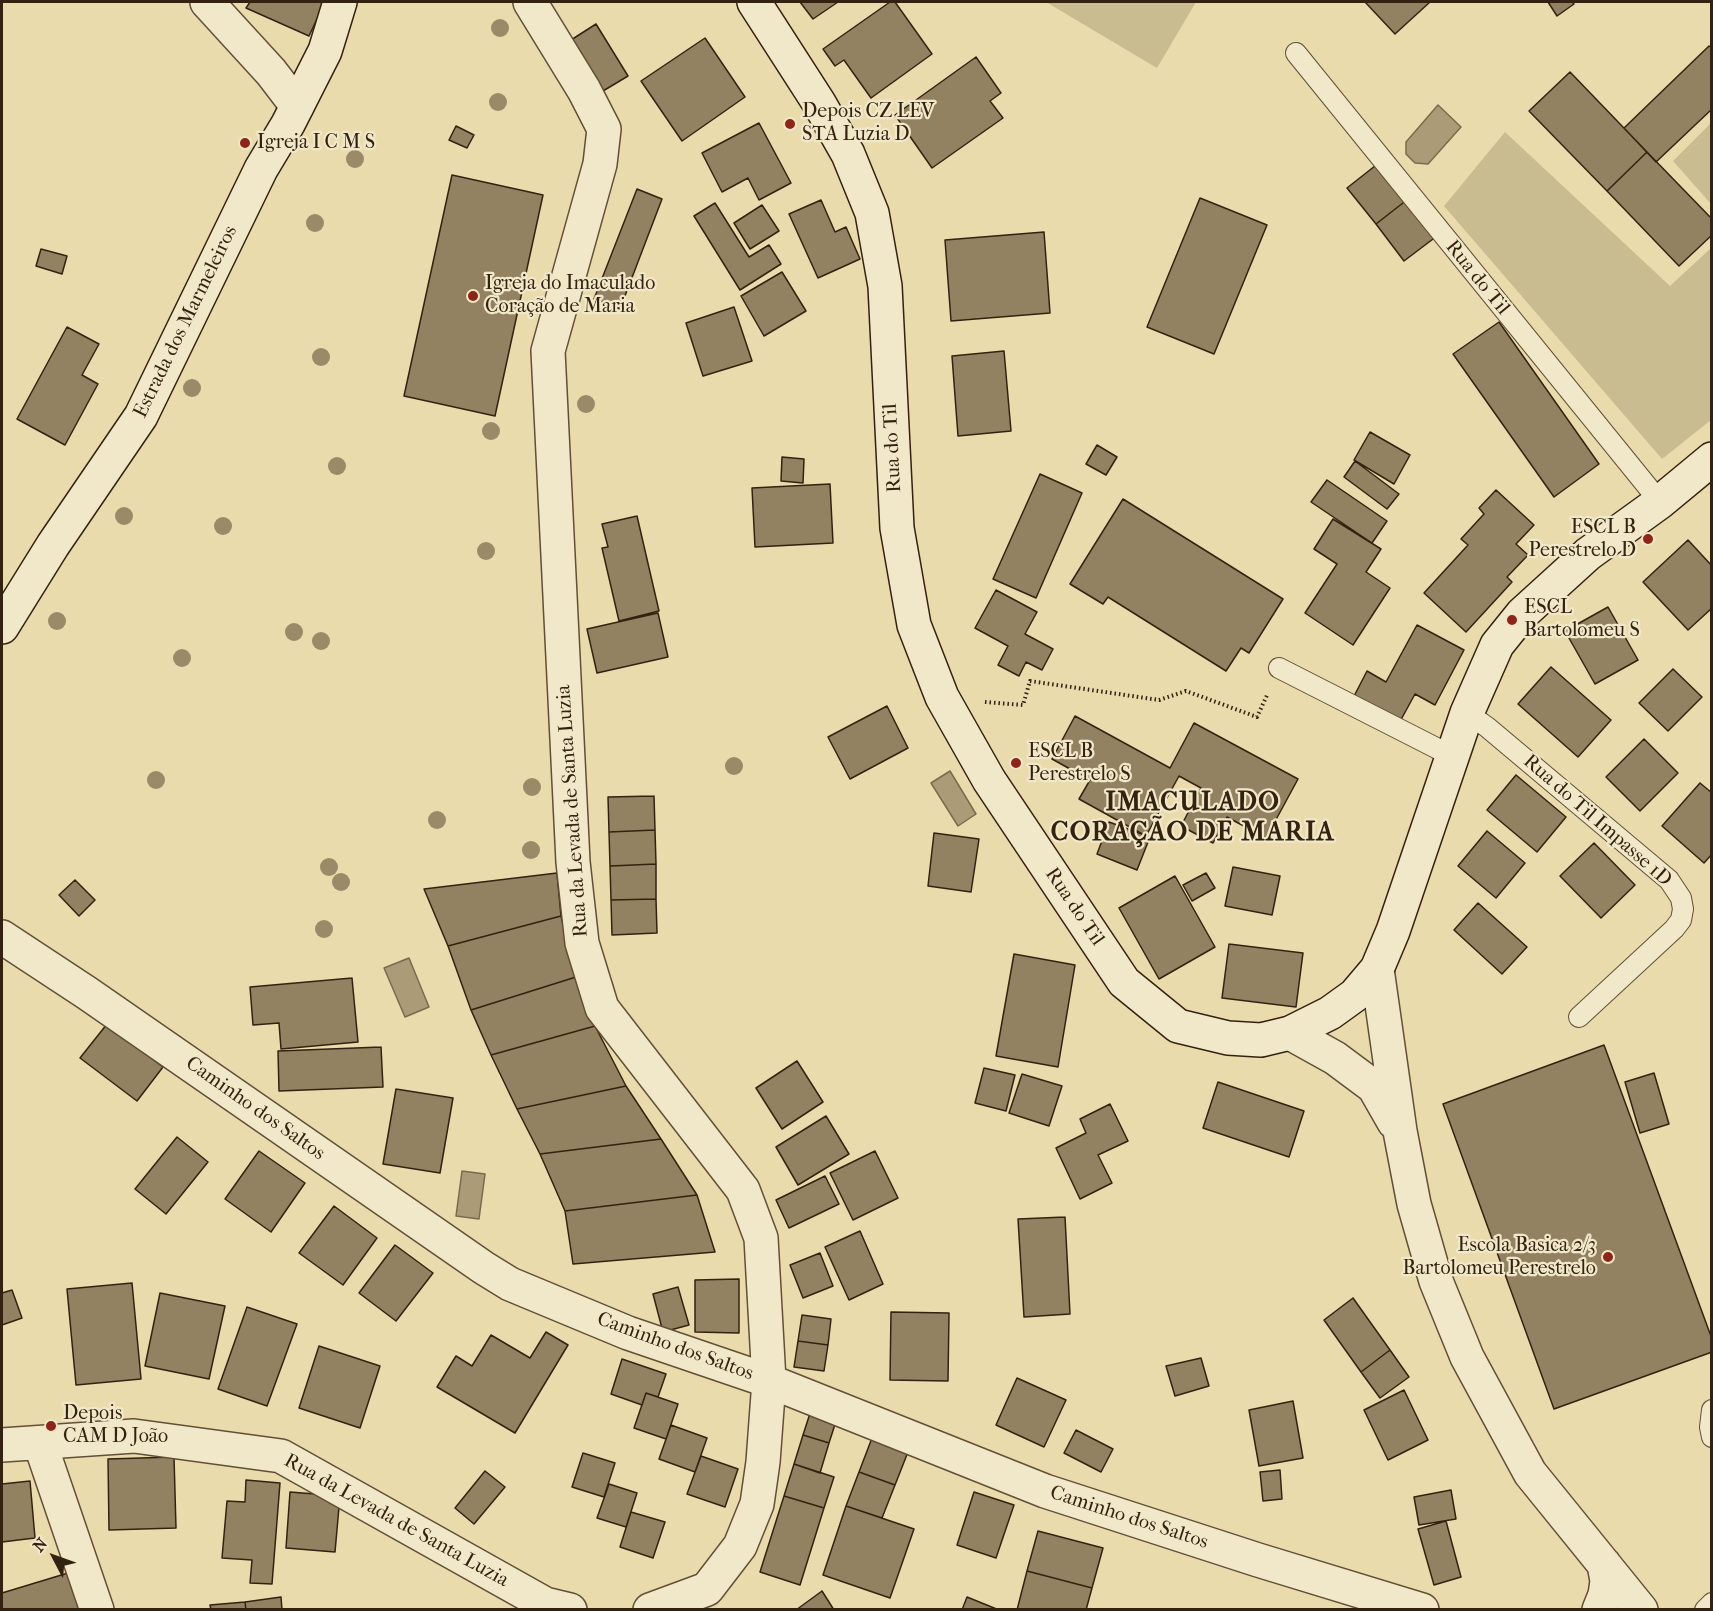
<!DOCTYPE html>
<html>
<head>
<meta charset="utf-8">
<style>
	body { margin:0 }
	#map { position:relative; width:1713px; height:1611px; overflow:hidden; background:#e9dbac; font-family:"IM FELL French Canon",serif }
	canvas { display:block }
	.frame { position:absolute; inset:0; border:3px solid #342210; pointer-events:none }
	.north { position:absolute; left:24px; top:1527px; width:60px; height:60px; -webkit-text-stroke:4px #f1e8c9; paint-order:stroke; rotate:311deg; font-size:16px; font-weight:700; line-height:24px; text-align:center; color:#342210 }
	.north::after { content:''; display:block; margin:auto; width:21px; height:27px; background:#342210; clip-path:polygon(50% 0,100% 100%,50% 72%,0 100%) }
</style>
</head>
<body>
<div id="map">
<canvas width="1713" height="1611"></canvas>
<div class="frame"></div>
<div class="north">N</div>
</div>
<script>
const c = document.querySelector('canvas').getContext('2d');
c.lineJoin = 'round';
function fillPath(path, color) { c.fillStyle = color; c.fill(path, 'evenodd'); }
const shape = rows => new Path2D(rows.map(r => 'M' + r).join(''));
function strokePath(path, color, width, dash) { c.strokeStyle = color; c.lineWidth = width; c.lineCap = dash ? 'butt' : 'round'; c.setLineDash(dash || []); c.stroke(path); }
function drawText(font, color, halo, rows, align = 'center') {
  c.font = font + ' "IM FELL French Canon",serif'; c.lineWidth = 4.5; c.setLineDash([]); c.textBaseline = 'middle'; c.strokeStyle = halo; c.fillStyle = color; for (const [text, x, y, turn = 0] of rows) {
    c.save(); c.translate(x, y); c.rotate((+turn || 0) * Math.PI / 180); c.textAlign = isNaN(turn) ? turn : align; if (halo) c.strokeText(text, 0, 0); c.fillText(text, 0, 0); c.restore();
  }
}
fillPath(shape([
	[1046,2,1196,2,1157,68],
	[1711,123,1711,204,1673,161],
	[1505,132,1670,286,1711,248,1711,420,1662,459,1444,206]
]), '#cabc91');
const water = shape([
	[1438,105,1461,127,1428,164,1415,163,1406,154,1406,142,1438,105],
	[950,771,976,814,958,826,931,783,950,771],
	[409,958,429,1007,405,1017,384,968,409,958],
	[462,1171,485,1174,479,1219,456,1216,462,1171]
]);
fillPath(water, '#ab9c77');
strokePath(water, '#7b6b4e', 1.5);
const building = shape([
	[250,2,325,2,309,36,246,8,250,2],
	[800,2,838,2,813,19,800,2],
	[890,2,895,2,932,54,871,98,844,60,835,66,823,49,890,2],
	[1365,2,1430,2,1395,34,1365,2],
	[1548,2,1572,2,1574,4,1557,16,1548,2],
	[596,24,628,76,603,91,571,40,596,24],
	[705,38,745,97,682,141,641,81,705,38],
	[1709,46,1712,48,1712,109,1656,162,1624,128,1709,46],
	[976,57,1001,93,990,101,1003,118,932,168,895,115,976,57],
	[1570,72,1647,152,1607,191,1529,111,1570,72],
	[759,123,791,183,759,200,748,178,722,192,702,153,759,123],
	[456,126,474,135,467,148,449,140,456,126],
	[1647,152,1712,219,1712,235,1679,266,1607,191,1647,152],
	[1380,162,1408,199,1376,224,1347,188,1380,162],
	[452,175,543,195,495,416,404,396,452,175],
	[637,189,662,199,620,309,594,299,637,189],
	[1200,198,1267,225,1214,354,1147,327,1200,198],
	[1408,199,1437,236,1404,261,1376,224,1408,199],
	[821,200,835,232,846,227,860,259,818,278,789,214,821,200],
	[715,203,749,257,769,245,781,264,740,290,694,216,715,203],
	[762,205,779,231,750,249,734,223,762,205],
	[1044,232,1050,313,951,321,945,240,1044,232],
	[41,249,67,256,62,274,36,266,41,249],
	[782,272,806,311,764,336,741,296,782,272],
	[734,307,752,361,703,376,686,323,734,307],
	[1499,322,1599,464,1554,497,1453,354,1499,322],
	[67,327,99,344,82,375,98,384,65,445,17,419,67,327],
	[1004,351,1011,431,958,436,952,356,1004,351],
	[1370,432,1410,455,1394,484,1354,460,1370,432],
	[1097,445,1117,457,1106,475,1086,464,1097,445],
	[782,457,804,459,803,483,781,481,782,457],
	[1355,461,1399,494,1387,509,1344,477,1355,461],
	[1040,474,1082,493,1036,598,993,579,1040,474],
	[1327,480,1387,521,1372,543,1311,502,1327,480],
	[830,484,833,543,755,547,752,488,830,484],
	[1496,490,1534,525,1516,544,1528,555,1507,577,1512,582,1466,632,1424,593,1468,545,1461,539,1484,514,1479,508,1496,490],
	[1123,499,1283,599,1249,653,1241,648,1226,671,1108,597,1103,604,1070,584,1123,499],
	[637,516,659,611,619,621,602,548,608,547,602,524,637,516],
	[1333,519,1381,549,1366,572,1390,588,1353,645,1305,613,1337,564,1314,549,1333,519],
	[1688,540,1712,566,1712,608,1688,630,1643,582,1688,540],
	[996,590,1037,612,1025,634,1053,649,1042,670,1026,662,1019,676,998,665,1008,646,975,628,996,590],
	[1608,607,1638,660,1595,684,1565,631,1608,607],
	[658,613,668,657,597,673,587,629,658,613],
	[1417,625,1464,650,1435,705,1415,694,1397,727,1351,702,1367,671,1386,682,1417,625],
	[1551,667,1611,720,1578,757,1518,704,1551,667],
	[1673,669,1702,697,1668,731,1639,703,1673,669],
	[887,706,908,748,850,779,828,737,887,706],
	[1075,716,1170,768,1194,723,1298,779,1266,838,1227,817,1213,843,1181,826,1201,788,1179,776,1146,836,1079,799,1090,780,1052,759,1075,716],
	[1644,739,1678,773,1640,811,1606,777,1644,739],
	[1516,775,1566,817,1537,852,1487,810,1516,775],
	[1700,783,1712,793,1712,854,1704,863,1662,826,1700,783],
	[654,796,655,830,609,832,608,797,654,796],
	[1109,822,1150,837,1137,870,1097,854,1109,822],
	[655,830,656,864,610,866,609,832,655,830],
	[1487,831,1525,863,1496,898,1458,866,1487,831],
	[934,833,979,839,971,892,928,886,934,833],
	[1594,843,1635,885,1601,918,1560,876,1594,843],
	[656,864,656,899,611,900,610,866,656,864],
	[1233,867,1280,876,1272,915,1225,906,1233,867],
	[557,873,561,916,448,946,424,889,557,873],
	[1206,873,1215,888,1192,901,1183,885,1206,873],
	[1175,876,1215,947,1159,979,1119,908,1175,876],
	[75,880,95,900,79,916,59,895,75,880],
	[656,899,657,933,612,935,611,900,656,899],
	[1478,903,1527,947,1502,974,1454,930,1478,903],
	[561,916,576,977,471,1010,448,946,561,916],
	[1229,944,1303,953,1296,1007,1222,998,1229,944],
	[1014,954,1075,965,1058,1067,996,1056,1014,954],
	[576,977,595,1026,491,1055,471,1010,576,977],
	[352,978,358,1042,281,1049,279,1023,253,1025,250,987,352,978],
	[107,1024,163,1067,137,1101,80,1058,107,1024],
	[595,1026,626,1086,517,1109,491,1055,595,1026],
	[1604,1045,1712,1339,1712,1352,1554,1409,1443,1104,1604,1045],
	[381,1047,383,1087,279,1091,278,1051,381,1047],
	[797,1061,823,1102,782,1129,756,1088,797,1061],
	[984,1068,1015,1075,1006,1111,975,1103,984,1068],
	[1654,1073,1669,1124,1640,1133,1625,1082,1654,1073],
	[1022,1074,1062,1086,1049,1126,1009,1113,1022,1074],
	[1218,1082,1304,1111,1289,1157,1203,1128,1218,1082],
	[626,1086,661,1139,540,1154,517,1109,626,1086],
	[396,1089,453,1098,440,1173,383,1164,396,1089],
	[1110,1104,1128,1141,1098,1155,1112,1183,1080,1199,1056,1148,1086,1133,1080,1119,1110,1104],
	[826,1116,849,1154,798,1185,776,1147,826,1116],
	[177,1137,208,1162,166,1214,135,1189,177,1137],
	[661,1139,697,1195,565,1211,540,1154,661,1139],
	[259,1151,305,1183,271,1232,225,1199,259,1151],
	[875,1151,898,1198,853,1220,830,1173,875,1151],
	[825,1176,839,1204,789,1228,776,1200,825,1176],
	[697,1195,715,1252,573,1264,565,1211,697,1195],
	[334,1206,377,1238,343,1285,299,1253,334,1206],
	[1065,1217,1070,1314,1024,1317,1018,1219,1065,1217],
	[860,1231,883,1284,849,1300,825,1247,860,1231],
	[395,1245,433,1273,396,1321,359,1293,395,1245],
	[820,1253,833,1286,803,1298,790,1265,820,1253],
	[739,1279,739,1333,695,1332,695,1280,739,1279],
	[132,1283,141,1379,76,1385,67,1289,132,1283],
	[678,1287,689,1325,663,1332,653,1294,678,1287],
	[12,1290,22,1318,2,1325,2,1293,12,1290],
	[160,1293,225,1306,209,1379,145,1366,160,1293],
	[1353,1298,1390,1350,1361,1372,1324,1320,1353,1298],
	[247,1307,297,1324,267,1406,218,1389,247,1307],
	[891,1312,949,1313,948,1381,890,1380,891,1312],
	[802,1315,831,1319,828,1345,798,1341,802,1315],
	[546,1332,568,1345,515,1433,437,1387,456,1356,472,1366,491,1335,530,1358,546,1332],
	[798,1341,828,1345,824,1371,794,1367,798,1341],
	[319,1346,380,1366,360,1428,299,1408,319,1346],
	[1390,1350,1409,1377,1380,1398,1361,1372,1390,1350],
	[1201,1358,1209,1386,1175,1396,1166,1366,1201,1358],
	[622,1359,666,1374,658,1397,646,1393,642,1405,611,1394,622,1359],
	[1017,1378,1066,1400,1044,1447,996,1425,1017,1378],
	[1404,1390,1428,1440,1388,1460,1364,1410,1404,1390],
	[646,1393,678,1404,666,1439,634,1428,646,1393],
	[1293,1401,1303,1458,1259,1466,1249,1410,1293,1401],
	[813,1404,839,1412,829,1443,803,1435,813,1404],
	[671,1425,707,1438,695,1472,659,1459,671,1425],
	[1076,1430,1113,1449,1101,1472,1064,1453,1076,1430],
	[803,1435,829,1443,820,1473,794,1464,803,1435],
	[872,1438,908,1452,895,1485,859,1472,872,1438],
	[583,1453,615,1463,604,1497,572,1487,583,1453],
	[701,1456,738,1469,725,1507,687,1494,701,1456],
	[174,1457,176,1528,109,1530,108,1459,174,1457],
	[794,1464,834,1477,824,1508,784,1496,794,1464],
	[1280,1470,1282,1499,1263,1501,1260,1472,1280,1470],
	[485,1471,505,1487,474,1524,455,1508,485,1471],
	[859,1472,895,1485,882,1518,846,1506,859,1472],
	[246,1480,280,1483,272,1584,250,1583,252,1560,222,1558,227,1501,245,1502,246,1480],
	[30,1481,35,1538,2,1542,2,1484,30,1481],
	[609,1484,637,1493,626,1527,597,1518,609,1484],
	[1451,1490,1456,1519,1419,1525,1414,1497,1451,1490],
	[290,1492,340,1496,335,1552,286,1548,290,1492],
	[974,1492,1014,1505,996,1558,957,1545,974,1492],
	[784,1496,824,1508,800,1585,760,1572,784,1496],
	[846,1506,914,1529,890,1598,823,1575,846,1506],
	[631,1512,665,1522,653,1558,620,1547,631,1512],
	[1446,1521,1461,1577,1434,1585,1418,1529,1446,1521],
	[1038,1531,1103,1548,1092,1588,1027,1571,1038,1531],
	[1027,1571,1092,1588,1086,1610,1017,1610,1027,1571],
	[68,1573,79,1610,2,1610,2,1593,68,1573],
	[822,1591,834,1610,796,1610,822,1591],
	[281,1597,282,1610,246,1610,245,1602,281,1597],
	[967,1597,999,1610,962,1610,967,1597],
	[245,1602,246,1610,211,1610,210,1605,245,1602]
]);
fillPath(building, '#928261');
strokePath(building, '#342210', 1.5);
const service = shape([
	[1296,53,1660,502],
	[1279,668,1452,756],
	[1467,713,1487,727,1669,880,1681,898,1683,909,1681,920,1674,929,1579,1017],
	[1712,1410,1710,1427,1712,1437],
	[1705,1610,1712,1603]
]);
const minor = shape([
	[207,2,271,72,297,106],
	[530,2,584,90,604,129,600,164,548,351,573,862,582,943,602,1008,743,1190,761,1238,769,1381,763,1462,757,1504,740,1546,707,1589,650,1610],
	[2,937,87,993,484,1268,510,1284,628,1333,769,1381,1045,1491,1258,1560,1422,1610],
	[1377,969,1400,1131,1414,1204,1436,1281,1467,1357,1530,1473,1641,1610],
	[1290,1033,1335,1058,1374,1087,1394,1122],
	[40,1443,97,1610],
	[2,1445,134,1436,281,1456,545,1604,570,1610],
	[1599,1610,1605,1595,1607,1581,1604,1564]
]);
const secondary = shape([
	[754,2,819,103,848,154,872,213,885,286,897,528,914,625,942,697,989,780,1124,982,1178,1026,1228,1038,1261,1040,1290,1033,1330,1013,1355,995,1377,969,1393,931,1467,713,1497,645,1522,614,1588,554,1660,502,1712,459],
	[2,627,53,545,141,416,261,169,288,124,325,51,340,2]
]);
strokePath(service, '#615037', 22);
strokePath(minor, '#615037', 36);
strokePath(secondary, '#342210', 36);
strokePath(shape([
	[985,702,1023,705,1030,681,1159,700,1186,691,1257,717,1268,693]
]), '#342210', 4, [1.5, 3]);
strokePath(service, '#f1e8c9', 20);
strokePath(minor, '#f1e8c9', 33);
strokePath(secondary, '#f1e8c9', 33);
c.fillStyle = '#9a8a68';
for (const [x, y] of [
	[500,28],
	[498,102],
	[355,159],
	[315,223],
	[321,357],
	[192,388],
	[586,404],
	[491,431],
	[337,466],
	[124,516],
	[223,526],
	[486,551],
	[57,621],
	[294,632],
	[321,641],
	[182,658],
	[734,766],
	[156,780],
	[532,787],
	[437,820],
	[531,850],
	[329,867],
	[341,882],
	[324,929]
]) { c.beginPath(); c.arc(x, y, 9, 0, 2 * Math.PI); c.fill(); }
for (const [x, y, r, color] of [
	[790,124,6,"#8f2418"],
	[245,143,6,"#8f2418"],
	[473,296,6,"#8f2418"],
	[1648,539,6,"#8f2418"],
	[1512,620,6,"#8f2418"],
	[1016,763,6,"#8f2418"],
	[1608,1257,6,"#8f2418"],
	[51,1426,6,"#8f2418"]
]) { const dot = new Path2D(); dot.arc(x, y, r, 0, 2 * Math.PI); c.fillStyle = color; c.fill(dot); strokePath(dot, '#f1e8c9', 2); }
drawText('20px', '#342210', '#f1e8c9', [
	["Depois CZ LEV",802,112],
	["STA Luzia D",802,135],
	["Igreja I C M S",257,143],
	["Igreja do Imaculado",485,284],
	["Coração de Maria",485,307],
	["ESCL B",1636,528,"right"],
	["Perestrelo D",1636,551,"right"],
	["ESCL",1524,608],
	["Bartolomeu S",1524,631],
	["ESCL B",1028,752],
	["Perestrelo S",1028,775],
	["Escola Basica 2/3",1596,1246,"right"],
	["Bartolomeu Perestrelo",1596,1269,"right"],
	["Depois",63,1414],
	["CAM D João",63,1437]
], 'left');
drawText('20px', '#342210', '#f1e8c9', [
	["Rua do Til",1477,278,51],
	["Estrada dos Marmeleiros",186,322,-64],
	["Rua do Til",893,448,-93],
	["Rua da Levada de Santa Luzia",573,811,-94],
	["Rua do Til Impasse 1D",1597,821,41],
	["Rua do Til",1074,907,56],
	["Caminho dos Saltos",255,1109,35],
	["Caminho dos Saltos",675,1347,20],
	["Caminho dos Saltos",1129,1518,18],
	["Rua da Levada de Santa Luzia",396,1521,29]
]);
c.letterSpacing = '1.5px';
drawText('bold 26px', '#342210', '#f1e8c9', [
	["IMACULADO",1193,804],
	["CORAÇÃO DE MARIA",1193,834]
]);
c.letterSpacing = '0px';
</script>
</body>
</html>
